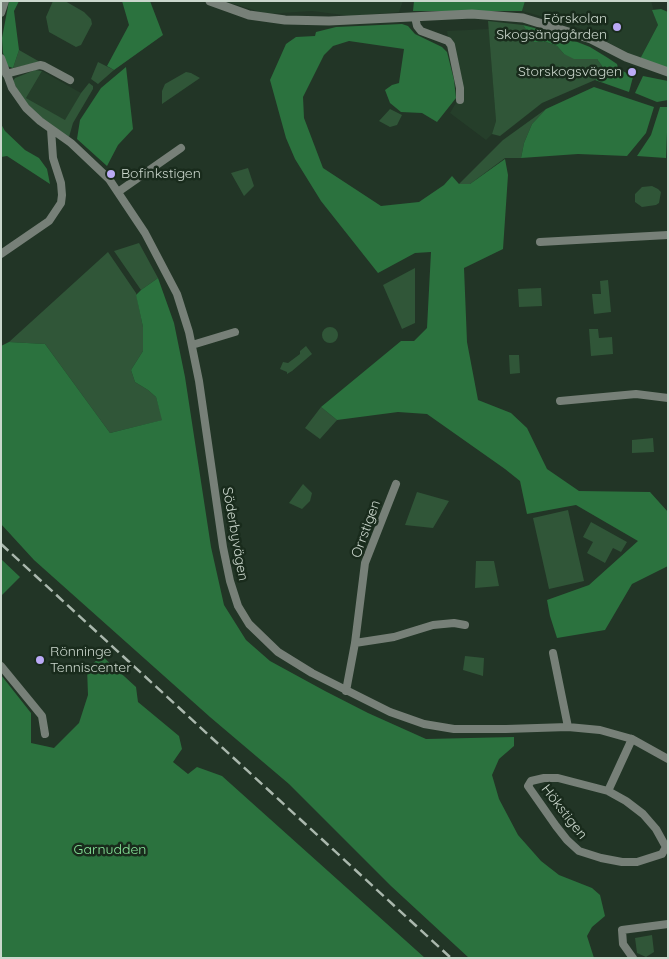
<!DOCTYPE html>
<html>
<head>
<meta charset="utf-8">
<style>
	body { margin:0 }
	#map { position:relative; width:669px; height:959px; overflow:hidden; background:#223526; font-family:Quicksand,sans-serif }
	canvas { display:block }
	.frame { position:absolute; inset:0; border:2px solid #cbd7cd; pointer-events:none }
</style>
</head>
<body>
<div id="map">
<canvas width="669" height="959"></canvas>
<div class="frame"></div>
</div>
<script>
const c = document.querySelector('canvas').getContext('2d');
c.lineJoin = 'round';
function fillPath(path, color) { c.fillStyle = color; c.fill(path, 'evenodd'); }
const shape = rows => new Path2D(rows.map(r => 'M' + r).join(''));
function strokePath(path, color, width, dash) { c.strokeStyle = color; c.lineWidth = width; c.lineCap = dash ? 'butt' : 'round'; c.setLineDash(dash || []); c.stroke(path); }
function drawText(font, color, halo, rows, align = 'center') {
  c.font = font + ' Quicksand,sans-serif'; c.lineWidth = 5; c.setLineDash([]); c.textBaseline = 'middle'; c.strokeStyle = halo; c.fillStyle = color; for (const [text, x, y, turn = 0] of rows) {
    c.save(); c.translate(x, y); c.rotate((+turn || 0) * Math.PI / 180); c.textAlign = isNaN(turn) ? turn : align; if (halo) c.strokeText(text, 0, 0); c.fillText(text, 0, 0); c.restore();
  }
}
fillPath(shape([
	[224,1,403,1,399,12,351,16,312,11,267,14],
	[525,1,651,1,658,25,640,59,584,30,569,24,522,11],
	[489,29,496,121,492,134,486,140,450,113,457,101,457,95,447,31],
	[42,71,81,93,66,121,26,98]
]), '#253e2a');
fillPath(shape([
	[53,1,65,1,84,12,91,19,92,24,81,45,76,47,49,32,46,17],
	[488,21,523,25,534,42,546,42,557,46,564,54,597,59,602,66,603,74,595,80,542,103,500,136,492,134,496,121],
	[19,50,40,62,13,68],
	[98,62,114,70,98,84,91,79],
	[35,70,42,71,26,98,65,120,81,93,89,83,93,86,93,89,73,123,69,137,54,129,23,101,13,81,15,78],
	[186,72,191,73,200,78,162,104,162,91,165,84],
	[390,109,402,115,397,125,390,127,379,121],
	[546,109,532,124,524,143,521,158,505,158,470,184,459,184,503,140],
	[248,168,254,186,244,196,231,173],
	[652,186,658,189,661,192,659,203,656,205,642,207,635,202,635,194,642,187],
	[139,243,158,278,141,290,114,251],
	[108,252,136,293,143,327,143,351,131,370,135,382,148,390,156,397,163,420,110,433,45,344,9,342],
	[415,268,415,323,402,329,383,285],
	[608,280,611,312,594,314,592,294,601,294,600,281],
	[541,288,542,306,519,307,518,289],
	'322 335a8 8 0 1 1 16 0a8 8 0 1 1-16 0Z',
	[589,329,598,329,599,338,612,337,613,354,591,356],
	[306,346,312,354,292,371,287,374,287,372,280,369,283,362,288,363,300,354,300,351],
	[509,355,519,355,520,373,510,374],
	[321,407,337,420,320,439,305,428],
	[653,438,654,452,632,453,632,440],
	[303,484,312,493,310,501,302,509,289,503],
	[417,492,449,501,433,528,405,525],
	[568,510,584,581,549,589,533,518],
	[591,522,627,542,621,552,613,548,605,563,587,553,593,542,583,537],
	[476,561,494,561,499,586,475,588],
	[465,656,484,658,483,676,463,670],
	[652,935,654,952,646,957,637,953,635,938]
]), '#305638');
fillPath(shape([
	[9,1,19,1,14,11,19,50,13,68,7,66,3,53,2,38],
	[122,1,150,1,163,35,114,70,107,66,129,25],
	[414,1,424,2,525,1,522,11,413,11],
	[661,9,668,12,668,71,640,59,658,25,652,10],
	[402,24,408,26,415,34,442,47,447,52,454,80,456,98,437,122,422,113,401,112,390,103,385,90,392,85,399,83,404,49,349,41,333,46,324,55,303,97,304,118,323,168,381,206,419,202,444,185,452,176,459,184,470,184,505,159,508,175,503,249,464,268,467,342,478,400,511,413,527,428,547,469,579,491,650,492,668,512,668,566,632,584,605,630,557,638,550,616,547,600,589,585,638,541,576,505,527,514,520,481,505,469,427,414,398,412,337,420,321,407,401,341,414,341,427,328,431,252,415,253,378,273,321,201,295,159,286,138,270,80,286,44,296,37,315,36,316,32,336,27],
	[523,25,557,34,590,47,608,58,617,64,618,68,633,77,629,92,595,80,603,74,602,66,597,59,574,59,564,54,557,46,546,42,534,42],
	[126,67,133,129,118,145,107,166,77,139,80,120,101,88],
	[643,76,668,81,668,100,657,102,635,93],
	[594,87,654,107,646,133,627,156,578,154,521,158,524,143,532,124,546,109],
	[660,107,668,107,666,158,637,156,651,135],
	[1,124,5,131,25,150,39,158,47,169,50,184,7,156,1,157],
	[158,278,174,323,185,377,211,547,224,605,246,640,270,661,325,691,368,713,426,739,514,737,514,746,499,759,492,775,499,799,518,835,541,861,559,875,592,888,600,895,605,916,592,927,587,936,594,958,469,958,391,886,289,784,210,717,34,560,1,524,1,346,9,342,45,344,110,433,162,420,156,397,148,390,135,382,131,370,143,351,143,327,136,295,141,290],
	[1,559,20,577,1,596],
	[102,656,136,687,138,702,179,736,182,749,173,762,188,774,197,767,222,776,425,958,1,958,1,675,31,713,31,743,54,748,79,723,88,695,87,668]
]), '#2b723e');
strokePath(shape([
	[1,13,5,1],
	[415,17,417,26,421,31,448,41,451,45,460,88,460,100],
	[1,58,12,88,26,108,40,121,71,143,109,179,145,233,177,294,189,332,199,381,223,547,230,581,238,606,249,624,278,652,312,673,390,712,424,724,454,729,506,729,568,727,600,730,632,739,668,759],
	[6,74,40,65,44,66,70,80],
	[118,192,181,148],
	[540,242,668,235],
	[1,254,49,221,61,203,62,195,61,183,53,158,51,129],
	[192,345,235,332],
	[560,401,636,394,668,398],
	[355,643,394,637,433,625,454,623,465,625],
	[553,653,568,727],
	[1,666,42,716,45,734],
	[346,691,355,643,365,563,396,484],
	[608,791,626,801,643,814,656,829,666,847,662,854,637,862,622,862,601,858,579,851,567,840,556,826,528,786,531,781,544,778,558,778,608,791,632,739],
	[633,958,623,944,622,930,668,924]
]), '#778078', 8);
strokePath(shape([
	[210,1,249,15,285,20,329,21,472,14,523,18,591,39,626,57,668,72]
]), '#778078', 9);
strokePath(shape([
	[1,544,451,958]
]), '#aab8ad', 2.5, [10, 5]);
for (const [x, y, r, color] of [
	[617,27,5,"#bbaaf6"],
	[632,72,5,"#bbaaf6"],
	[111,174,5,"#bbaaf6"],
	[40,660,5,"#bbaaf6"]
]) { const dot = new Path2D(); dot.arc(x, y, r, 0, 2 * Math.PI); c.fillStyle = color; c.fill(dot); strokePath(dot, '#192b1c', 2); }
drawText('14px', '#cbd7cd', '#192b1c', [
	["Förskolan",607,19],
	["Skogsänggården",607,35],
	["Storskogsvägen",622,72],
	["Bofinkstigen",121,174,"left"],
	["Rönninge",50,652,"left"],
	["Tenniscenter",50,668,"left"]
], 'right');
drawText('14px', '#cbd7cd', '#192b1c', [
	["Orrstigen",366,529,-70],
	["Söderbyvägen",235,534,80],
	["Hökstigen",564,812,52]
]);
drawText('14px', '#88e69b', '#192b1c', [
	["Garnudden",110,850]
]);
</script>
</body>
</html>
